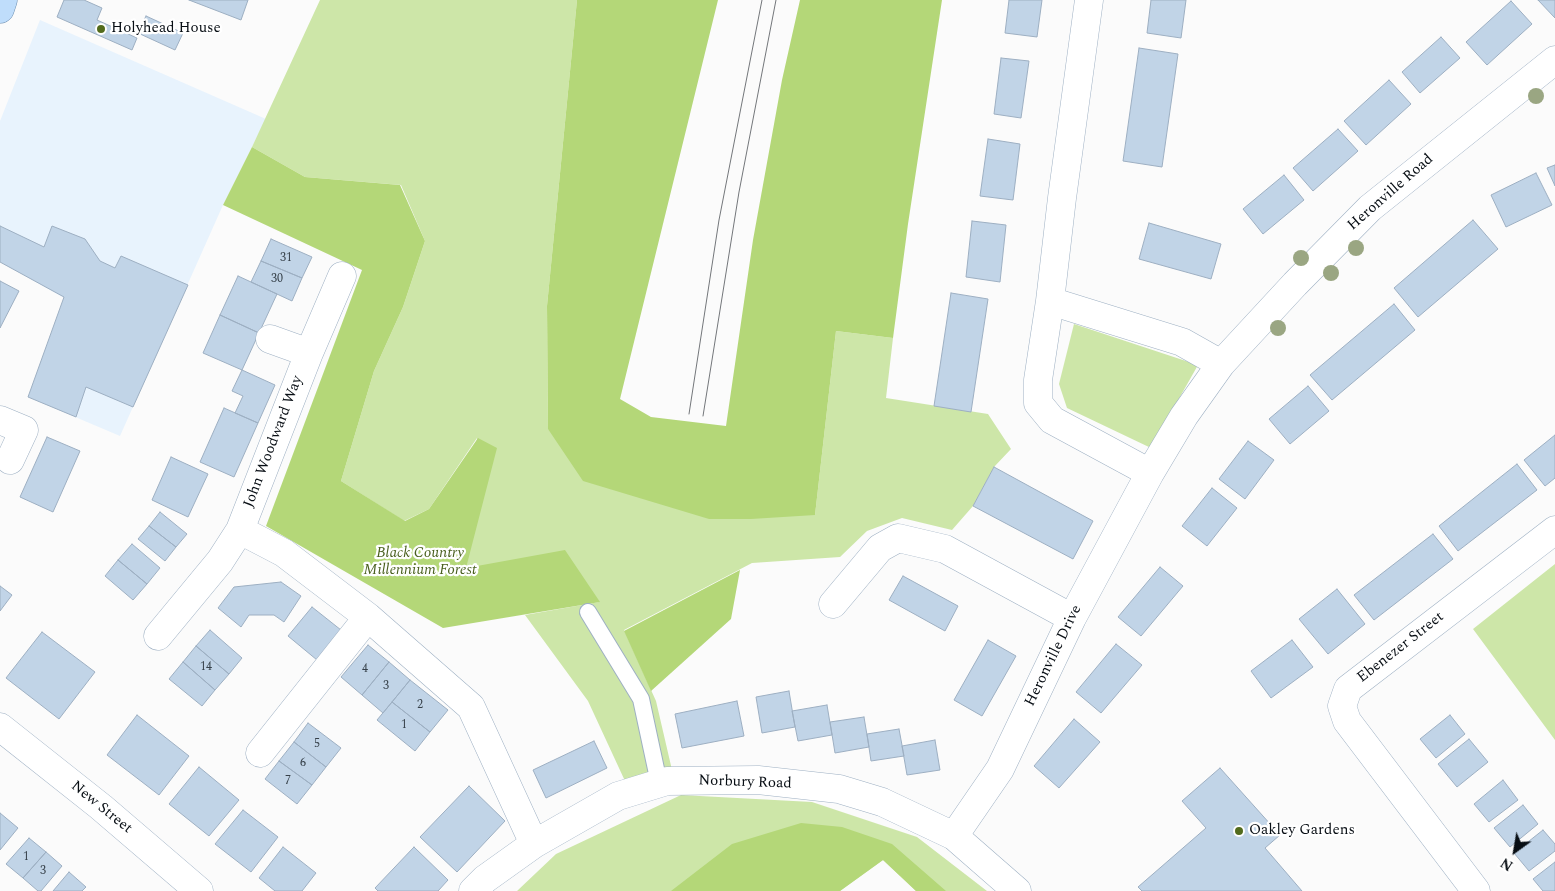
<!DOCTYPE html>
<html>
<head>
<meta charset="utf-8">
<style>
	body { margin:0 }
	#map { position:relative; width:1555px; height:891px; overflow:hidden; background:#fbfbfb; font-family:Spectral,serif }
	canvas { display:block }
	.north { position:absolute; left:1490px; top:826px; width:50px; height:50px; -webkit-text-stroke:4px #fff; paint-order:stroke; rotate:212deg; font-size:14px; font-weight:700; line-height:20px; text-align:center; color:#080e14 }
	.north::after { content:''; display:block; margin:auto; width:18px; height:22px; background:#080e14; clip-path:polygon(50% 0,100% 100%,50% 72%,0 100%) }
</style>
</head>
<body>
<div id="map">
<canvas width="1555" height="891"></canvas>
<div class="north">N</div>
</div>
<script>
const c = document.querySelector('canvas').getContext('2d');
c.lineJoin = 'round';
function fillPath(path, color) { c.fillStyle = color; c.fill(path, 'evenodd'); }
const shape = rows => new Path2D(rows.map(r => 'M' + r).join(''));
function strokePath(path, color, width, dash) { c.strokeStyle = color; c.lineWidth = width; c.lineCap = dash ? 'butt' : 'round'; c.setLineDash(dash || []); c.stroke(path); }
function drawText(font, color, halo, rows, align = 'center') {
  c.font = font + ' Spectral,serif'; c.lineWidth = 4.5; c.setLineDash([]); c.textBaseline = 'middle'; c.strokeStyle = halo; c.fillStyle = color; for (const [text, x, y, turn = 0] of rows) {
    c.save(); c.translate(x, y); c.rotate((+turn || 0) * Math.PI / 180); c.textAlign = isNaN(turn) ? turn : align; if (halo) c.strokeText(text, 0, 0); c.fillText(text, 0, 0); c.restore();
  }
}
fillPath(shape([
	[40,20,266,119,223,205,120,436,28,397,64,298,0,262,0,121]
]), '#e8f3fd');
fillPath(shape([
	[320,0,577,0,547,306,548,429,815,515,836,331,893,338,886,398,988,414,1011,449,994,467,973,506,952,530,902,518,867,531,840,557,752,563,624,630,656,701,672,770,625,781,588,701,525,615,599,602,466,568,477,438,429,509,404,521,341,481,374,371,403,307,425,241,401,185,305,177,252,147],
	[1074,324,1198,365,1151,448,1067,408,1059,384],
	[1555,564,1555,740,1473,629],
	[681,795,812,802,917,837,987,891,916,891,883,860,840,891,517,891,556,854]
]), '#cde6a8');
fillPath(shape([
	[577,0,718,0,620,399,651,417,726,426,753,240,782,80,800,0,942,0,908,224,893,338,836,331,815,515,751,519,709,519,583,481,548,429,547,306],
	[252,147,305,177,400,185,425,241,403,307,374,371,341,481,405,521,429,509,478,438,497,448,466,568,565,550,600,602,443,628,266,526,362,270,223,205],
	[740,570,731,619,651,691,624,631],
	[801,823,842,827,892,844,946,891,916,891,883,860,840,891,671,891,732,844]
]), '#b4d778');
const building = shape([
	[64,0,84,0,102,8,97,20,137,38,132,50,57,17,64,0],
	[189,0,248,0,241,20,189,0],
	[1009,0,1042,0,1037,37,1005,33,1009,0],
	[1151,0,1186,0,1181,38,1147,33,1151,0],
	[1538,0,1555,0,1555,18,1538,0],
	[1511,1,1532,24,1487,65,1466,42,1511,1],
	[146,16,183,33,175,50,138,33,146,16],
	[1441,37,1460,58,1420,93,1402,72,1441,37],
	[1139,48,1178,54,1162,167,1123,161,1139,48],
	[1001,58,1029,61,1021,118,994,114,1001,58],
	[1389,80,1411,104,1366,145,1344,121,1389,80],
	[1338,129,1358,151,1313,191,1293,168,1338,129],
	[988,139,1020,144,1013,200,980,196,988,139],
	[1555,165,1555,186,1547,168,1555,165],
	[1536,173,1552,205,1506,227,1491,195,1536,173],
	[1284,175,1304,200,1263,234,1243,209,1284,175],
	[1473,220,1498,249,1418,317,1394,288,1473,220],
	[972,221,1006,225,1000,282,966,277,972,221],
	[1149,223,1221,244,1211,279,1139,259,1149,223],
	[0,226,44,247,52,226,85,239,100,261,115,268,121,256,188,285,133,407,86,387,76,417,28,397,64,297,0,262,0,226],
	[271,239,312,257,302,278,261,261,271,239],
	[261,261,302,278,292,301,251,282,261,261],
	[238,276,277,294,259,333,220,315,238,276],
	[0,281,19,291,0,328,0,281],
	[951,293,988,299,971,412,934,406,951,293],
	[1394,304,1415,330,1332,400,1310,375,1394,304],
	[220,315,259,333,242,370,203,353,220,315],
	[242,370,275,385,258,423,235,413,243,396,232,391,242,370],
	[1308,386,1329,411,1290,444,1269,419,1308,386],
	[224,408,258,423,234,477,200,462,224,408],
	[1555,435,1555,478,1545,486,1524,460,1555,435],
	[47,437,80,451,53,512,20,497,47,437],
	[1248,441,1274,460,1245,499,1219,479,1248,441],
	[171,457,208,474,188,517,152,500,171,457],
	[1517,464,1537,490,1458,551,1439,526,1517,464],
	[994,467,1093,521,1073,559,973,506,994,467],
	[1212,488,1237,508,1207,546,1182,526,1212,488],
	[160,512,187,534,176,547,149,526,160,512],
	[149,526,176,547,165,561,138,539,149,526],
	[1433,534,1453,559,1374,620,1354,595,1433,534],
	[132,544,160,568,147,584,118,560,132,544],
	[118,560,147,584,133,600,105,576,118,560],
	[1160,567,1183,586,1141,636,1118,617,1160,567],
	[903,576,958,606,945,631,889,600,903,576],
	[281,582,301,596,284,622,274,615,249,615,241,627,218,608,234,587,281,582],
	[0,586,12,595,0,611,0,586],
	[1337,589,1365,624,1328,654,1299,619,1337,589],
	[312,607,341,630,317,660,288,636,312,607],
	[210,630,242,658,229,674,196,646,210,630],
	[42,632,95,672,59,719,6,678,42,632],
	[988,640,1016,656,982,716,954,700,988,640],
	[1292,640,1313,667,1271,698,1251,671,1292,640],
	[1116,644,1142,665,1101,713,1076,692,1116,644],
	[368,645,389,662,362,695,341,677,368,645],
	[196,646,229,674,215,690,183,662,196,646],
	[183,662,215,690,202,706,169,679,183,662],
	[389,662,410,680,383,713,362,695,389,662],
	[410,680,448,710,430,732,392,702,410,680],
	[789,691,795,727,762,733,756,697,789,691],
	[737,701,744,736,682,748,675,714,737,701],
	[392,702,430,732,415,751,377,720,392,702],
	[827,705,832,735,798,741,792,711,827,705],
	[137,715,189,756,159,795,107,755,137,715],
	[1450,715,1465,734,1436,758,1420,739,1450,715],
	[864,717,869,747,835,753,830,722,864,717],
	[1074,719,1100,742,1059,788,1034,766,1074,719],
	[308,723,341,748,326,767,294,742,308,723],
	[899,729,904,756,871,761,867,734,899,729],
	[1469,739,1488,762,1457,787,1438,764,1469,739],
	[935,740,940,770,907,775,902,746,935,740],
	[594,741,607,768,546,798,533,770,594,741],
	[294,742,326,767,312,785,279,761,294,742],
	[279,761,312,785,297,804,265,779,279,761],
	[199,767,239,800,209,836,169,804,199,767],
	[1220,768,1280,835,1265,848,1302,891,1142,891,1138,887,1206,828,1182,801,1220,768],
	[1503,780,1518,800,1489,822,1474,804,1503,780],
	[469,786,505,821,457,872,420,837,469,786],
	[1523,805,1538,824,1510,847,1494,828,1523,805],
	[243,810,278,837,251,872,215,844,243,810],
	[0,813,18,828,0,850,0,813],
	[1543,830,1555,844,1555,851,1529,871,1514,853,1543,830],
	[29,838,46,852,23,878,6,864,29,838],
	[283,847,316,873,302,891,275,891,259,878,283,847],
	[414,847,448,880,438,891,378,891,375,888,414,847],
	[46,852,62,866,41,891,38,891,23,878,46,852],
	[1555,862,1555,891,1543,891,1533,879,1555,862],
	[69,872,86,887,82,891,53,891,69,872]
]);
fillPath(building, '#c1d4e7');
strokePath(building, '#9dafc2', 1);
const service = shape([
	[588,612,641,699,659,783]
]);
const minor = shape([
	[1089,0,1062,198,1050,301,1038,380,1038,403,1052,420,1150,473],
	[1050,301,1182,342,1221,364],
	[270,339,309,353],
	[0,420,24,430,10,460],
	[240,530,284,553,368,617,471,707,534,844],
	[833,604,880,548,898,538,945,549,1072,618],
	[158,636,220,561,240,530,309,353,342,276],
	[260,753,368,617],
	[954,836,1000,769,1072,618,1150,473,1184,416,1221,364,1295,284,1370,208,1555,60],
	[473,891,485,879,534,844,618,796,667,781,758,780,839,789,882,802,954,836,1017,891],
	[1476,891,1347,721,1342,706,1348,689,1555,530]
]);
const tertiary = shape([
	[0,727,101,807,199,891]
]);
const primary = shape([
	[0,9,3,0]
]);
strokePath(service, '#9eb0c3', 18);
strokePath(minor, '#9eb0c3', 29);
strokePath(tertiary, '#9eb0c3', 29);
strokePath(primary, '#6386a8', 29);
strokePath(service, '#fff', 16);
strokePath(minor, '#fff', 28);
strokePath(tertiary, '#fff', 28);
strokePath(primary, '#bfddfb', 28);
strokePath(shape([
	[689,414,719,220,762,0],
	[703,416,739,192,776,0]
]), '#73767a', 1);
c.fillStyle = '#9aa682';
for (const [x, y] of [
	[1536,96],
	[1356,248],
	[1301,258],
	[1331,273],
	[1278,328]
]) { c.beginPath(); c.arc(x, y, 8, 0, 2 * Math.PI); c.fill(); }
for (const [x, y, r, color] of [
	[101,29,5,"#526b1d"],
	[1239,831,5,"#526b1d"]
]) { const dot = new Path2D(); dot.arc(x, y, r, 0, 2 * Math.PI); c.fillStyle = color; c.fill(dot); strokePath(dot, '#fff', 2); }
drawText('12px', '#364049', null, [
	["31",286,259],
	["30",277,280],
	["14",206,668],
	["4",365,670],
	["3",386,687],
	["2",420,706],
	["1",404,726],
	["5",317,745],
	["6",303,764],
	["7",288,782],
	["1",26,858],
	["3",43,872]
]);
drawText('15px', '#080e14', '#fff', [
	["Holyhead House",111,29],
	["Oakley Gardens",1249,831]
], 'left');
drawText('15px', '#080e14', '#fff', [
	["Heronville Road",1391,193,-41],
	["John Woodward Way",274,442,-69],
	["Ebenezer Street",1401,648,-38],
	["Heronville Drive",1054,656,-64],
	["Norbury Road",745,783,2],
	["New Street",101,808,39]
]);
drawText('italic 15px', '#4a601f', '#fff', [
	["Black Country",420,554],
	["Millennium Forest",420,571]
]);
</script>
</body>
</html>
